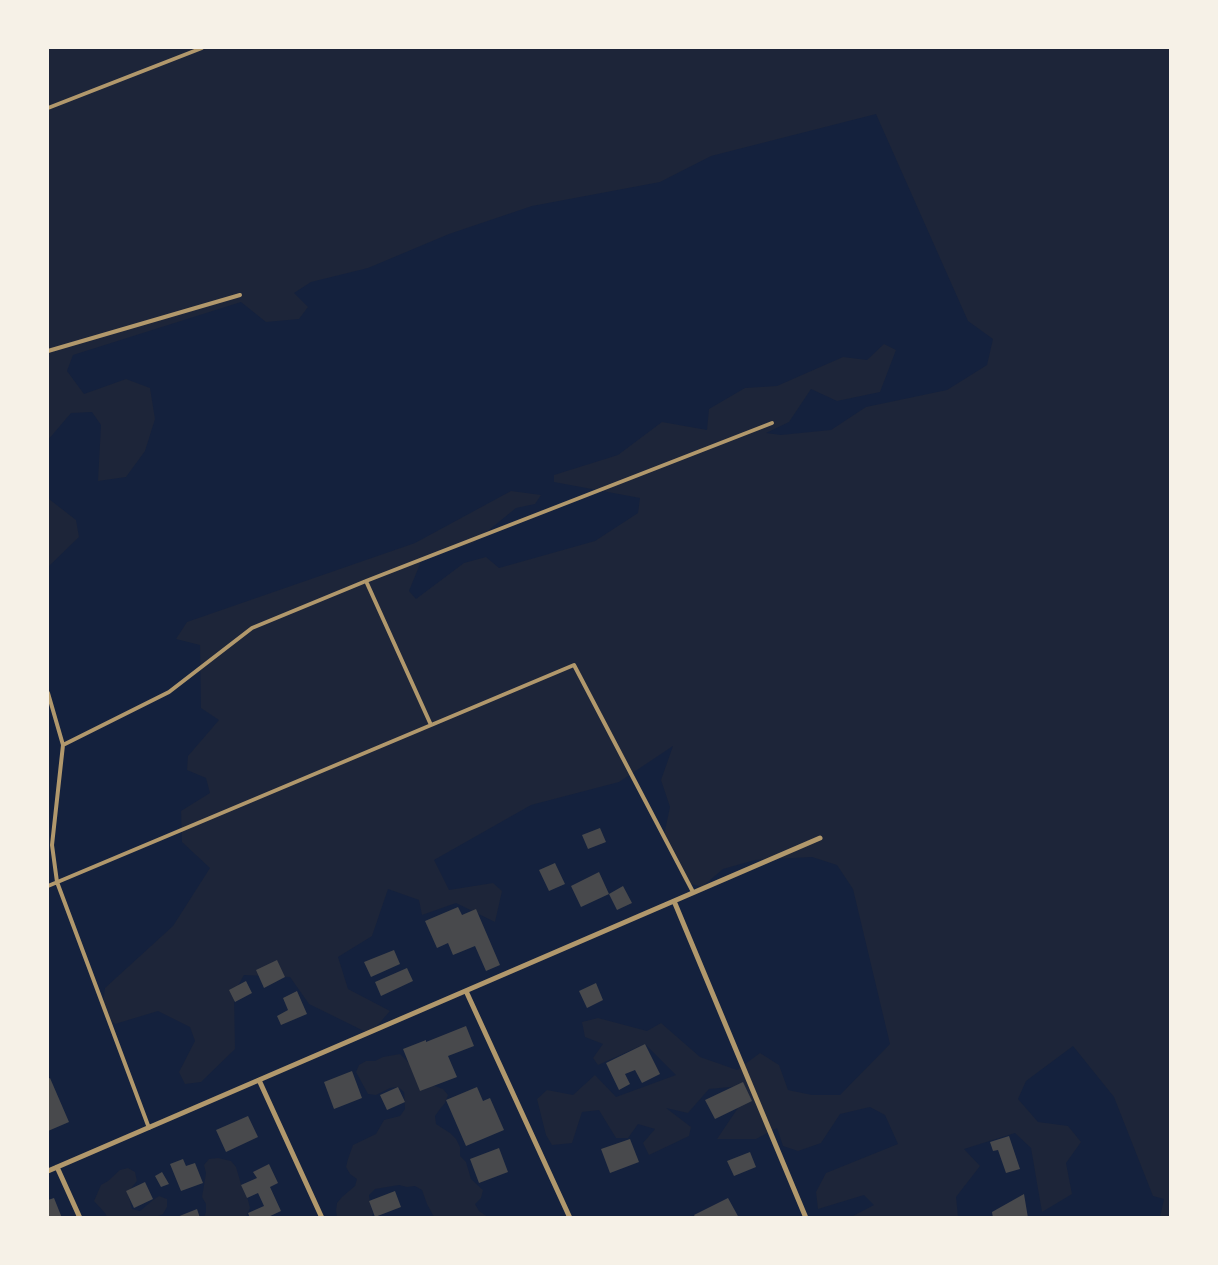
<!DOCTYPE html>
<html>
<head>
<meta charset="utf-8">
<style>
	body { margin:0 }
	#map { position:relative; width:1218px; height:1265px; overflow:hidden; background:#14213d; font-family:"Work Sans",sans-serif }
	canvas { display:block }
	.frame { position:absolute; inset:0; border:49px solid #f6f1e7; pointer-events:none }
</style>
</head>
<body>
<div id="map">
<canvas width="1218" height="1265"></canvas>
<div class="frame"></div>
</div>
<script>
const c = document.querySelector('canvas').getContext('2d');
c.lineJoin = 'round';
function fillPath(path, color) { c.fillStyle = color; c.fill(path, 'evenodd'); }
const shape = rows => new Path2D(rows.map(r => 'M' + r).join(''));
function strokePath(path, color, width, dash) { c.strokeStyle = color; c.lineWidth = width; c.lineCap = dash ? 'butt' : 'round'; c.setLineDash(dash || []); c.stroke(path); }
fillPath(shape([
	[48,48,1170,48,1170,1217,1160,1217,1164,1199,1153,1196,1114,1097,1073,1046,1026,1081,1018,1099,1038,1122,1068,1126,1081,1142,1066,1163,1072,1194,1042,1212,1031,1148,1015,1133,964,1149,980,1166,956,1197,958,1217,851,1217,874,1205,864,1195,818,1209,816,1192,826,1173,898,1144,885,1115,870,1107,840,1114,821,1143,798,1151,783,1146,777,1128,756,1139,717,1139,746,1096,741,1086,709,1089,688,1113,666,1108,691,1127,689,1136,649,1155,643,1143,655,1129,638,1124,628,1138,616,1138,599,1110,582,1112,572,1143,552,1145,546,1135,537,1099,547,1090,573,1095,595,1075,616,1097,676,1075,645,1044,598,1065,593,1058,603,1044,585,1037,582,1022,598,1018,647,1031,661,1023,700,1057,737,1070,760,1053,779,1065,788,1090,812,1095,840,1095,890,1044,853,889,837,865,812,857,755,860,723,869,702,887,684,882,664,835,670,807,661,780,673,746,619,782,531,805,434,860,449,890,493,883,502,891,495,922,456,903,422,915,419,900,388,889,372,936,338,957,348,989,390,1011,370,1034,309,1004,290,977,244,975,234,993,235,1049,201,1082,185,1084,179,1072,195,1041,190,1027,158,1011,115,1024,102,1011,105,988,173,926,210,868,182,842,181,811,210,793,206,778,187,770,188,756,219,720,201,708,200,645,176,639,187,622,415,543,511,491,541,495,535,504,516,508,473,543,422,559,409,591,416,599,464,563,486,557,499,568,595,541,638,513,640,498,554,482,554,475,618,455,662,422,707,430,709,409,745,388,777,386,843,357,867,360,884,344,896,350,880,392,837,401,811,389,789,422,766,433,781,435,831,430,866,407,947,390,987,365,993,339,968,321,876,114,711,156,660,182,532,206,449,234,368,268,311,282,294,293,308,307,299,319,266,322,241,302,73,355,67,371,84,394,126,379,150,388,155,419,145,451,126,477,98,481,101,425,92,412,71,413,48,440],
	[48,494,49,499,76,520,79,537,48,567],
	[400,1054,414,1068,427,1086,435,1086,443,1089,448,1095,445,1103,440,1109,435,1116,436,1124,450,1133,456,1139,460,1147,460,1156,466,1162,471,1179,483,1190,481,1198,475,1204,479,1211,488,1217,434,1217,427,1204,422,1190,415,1186,407,1187,399,1185,375,1189,369,1195,370,1204,373,1213,372,1217,337,1217,336,1211,337,1203,342,1197,355,1186,357,1179,350,1174,346,1167,348,1159,353,1145,376,1134,384,1120,400,1116,405,1109,404,1092,398,1087,390,1088,376,1095,368,1094,356,1072,359,1065,366,1061,375,1061,383,1057],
	[218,1158,231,1161,236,1167,241,1184,248,1200,250,1208,247,1215,245,1217,204,1217,206,1212,206,1204,202,1197,206,1173,204,1165,209,1159],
	[128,1168,135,1172,137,1181,132,1187,128,1194,132,1209,140,1211,153,1200,159,1196,167,1199,167,1207,163,1214,154,1218,107,1217,105,1213,94,1201,101,1185,108,1181,120,1170]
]), '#1d2539');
fillPath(shape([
	[600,828,606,842,588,849,582,835],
	[555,863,565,884,549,891,539,870],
	[599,872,609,894,581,907,571,886],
	[623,886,632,903,617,910,609,894],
	[458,907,462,915,476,909,500,965,486,971,475,946,453,955,448,943,437,948,425,921],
	[394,950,400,964,371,977,364,962],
	[277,960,285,977,264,988,256,970],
	[407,968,413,981,381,996,375,982],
	[246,981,252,993,235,1002,229,990],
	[596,983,603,1000,587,1008,579,991],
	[297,991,307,1014,281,1025,277,1016,288,1010,283,998],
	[466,1026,474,1046,448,1056,457,1077,420,1091,403,1049,426,1040,426,1042],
	[645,1044,660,1074,642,1083,635,1070,625,1074,630,1084,619,1090,606,1063],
	[352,1071,362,1098,334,1109,324,1082],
	[50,1078,69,1122,48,1131,48,1079],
	[743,1082,752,1101,715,1119,705,1100],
	[398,1087,405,1102,387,1110,380,1095],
	[477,1087,483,1101,490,1098,504,1130,466,1146,446,1100],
	[248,1116,258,1137,226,1152,216,1130],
	[1009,1136,1020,1169,1006,1173,998,1150,993,1151,990,1142],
	[630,1139,639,1162,610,1173,601,1149],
	[499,1148,508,1172,479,1183,470,1159],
	[750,1152,756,1167,734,1176,727,1161],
	[183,1159,186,1166,195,1163,203,1183,181,1191,170,1164],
	[269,1164,278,1183,270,1187,281,1211,266,1218,250,1218,248,1213,264,1206,258,1193,247,1198,241,1185,257,1178,253,1172],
	[162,1172,169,1184,161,1187,155,1176],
	[145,1182,153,1199,134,1208,126,1191],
	[395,1191,401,1207,375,1217,369,1201],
	[1024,1194,1028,1218,993,1218,992,1212],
	[54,1198,62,1218,48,1218,48,1200],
	[728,1198,739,1218,696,1218,694,1215],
	[197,1209,200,1218,177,1218,177,1217]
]), '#48494c');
strokePath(shape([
	[48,108,202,48],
	[48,351,240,295],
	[366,581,431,725],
	[48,693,63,745,52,845,57,882,149,1128],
	[63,745,169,692,252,628,366,581,772,423],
	[48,886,574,665,693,892]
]), '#b1986c', 4);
strokePath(shape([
	[674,901,806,1218],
	[466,991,570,1218],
	[259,1080,322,1218],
	[57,1167,80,1218],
	[48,1171,820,838]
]), '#b1986c', 5);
</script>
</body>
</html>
